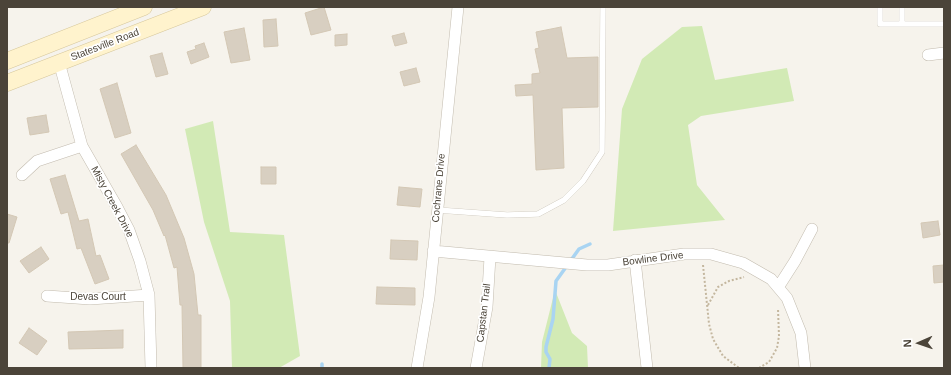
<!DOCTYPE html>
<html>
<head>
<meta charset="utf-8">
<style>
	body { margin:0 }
	#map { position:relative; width:951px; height:375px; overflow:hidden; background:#f6f3ec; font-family:Arial,sans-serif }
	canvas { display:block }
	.frame { position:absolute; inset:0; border:8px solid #4b4439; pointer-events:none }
	.north { position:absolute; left:899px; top:323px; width:40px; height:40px; -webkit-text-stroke:3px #fff; paint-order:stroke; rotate:268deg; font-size:11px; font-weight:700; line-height:16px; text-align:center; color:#4b4439 }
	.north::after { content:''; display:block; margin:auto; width:14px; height:18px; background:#4b4439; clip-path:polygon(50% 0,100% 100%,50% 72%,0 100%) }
</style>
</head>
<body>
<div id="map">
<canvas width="951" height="375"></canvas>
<div class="frame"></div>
<div class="north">N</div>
</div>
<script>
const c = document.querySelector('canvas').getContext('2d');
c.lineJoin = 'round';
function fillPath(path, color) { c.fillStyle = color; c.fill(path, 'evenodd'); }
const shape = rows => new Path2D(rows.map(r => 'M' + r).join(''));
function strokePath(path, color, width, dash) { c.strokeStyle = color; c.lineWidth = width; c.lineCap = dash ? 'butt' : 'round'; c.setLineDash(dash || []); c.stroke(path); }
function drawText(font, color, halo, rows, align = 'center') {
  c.font = font + ' Arial,sans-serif'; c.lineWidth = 3.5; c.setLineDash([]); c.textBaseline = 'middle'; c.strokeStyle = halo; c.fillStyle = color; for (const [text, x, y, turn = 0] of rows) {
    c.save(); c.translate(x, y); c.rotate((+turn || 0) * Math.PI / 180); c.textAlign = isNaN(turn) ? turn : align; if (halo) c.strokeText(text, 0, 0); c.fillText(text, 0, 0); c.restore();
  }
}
fillPath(shape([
	[702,26,715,80,787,68,794,101,701,116,688,125,697,185,725,220,613,231,622,109,642,59,682,27],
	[213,121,230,232,284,235,300,356,279,368,232,368,230,301,204,222,185,129],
	[555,290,572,333,587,346,588,368,541,368,542,342]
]), '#d2eab5');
strokePath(shape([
	[322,368,322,364],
	[549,368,550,359,546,352,546,347,553,319,556,281,579,249,590,244]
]), '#a9d4f2', 3.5);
const building = shape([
	[324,7,331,30,311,35,305,13,324,7],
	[276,19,278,46,264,47,263,20,276,19],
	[561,27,567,58,598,57,598,107,562,108,564,168,536,170,533,95,516,96,515,85,532,84,532,74,540,73,535,49,539,48,536,32,561,27],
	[244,28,250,60,231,63,224,32,244,28],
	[404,33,407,43,395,46,392,36,404,33],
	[347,34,347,45,335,46,335,35,347,34],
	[204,43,209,57,191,64,187,52,196,49,195,46,204,43],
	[162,53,168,74,156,77,150,56,162,53],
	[416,68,420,82,404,86,400,72,416,68],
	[117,83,131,133,115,138,100,89,117,83],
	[46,115,49,132,30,135,27,118,46,115],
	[136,145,166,195,184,238,194,274,198,315,201,315,201,368,183,368,182,305,180,305,177,267,174,268,165,235,164,236,153,210,121,154,136,145],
	[261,167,276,167,276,184,261,184,261,167],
	[65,175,79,221,88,219,96,256,100,255,109,279,95,284,81,248,77,249,68,212,61,214,50,179,65,175],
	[399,187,422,189,420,207,397,205,399,187],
	[7,214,17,217,9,243,7,243,7,214],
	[938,221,940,235,923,238,921,223,938,221],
	[391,240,418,241,417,260,390,259,391,240],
	[41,247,49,259,29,273,20,261,41,247],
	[944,265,944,282,934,283,933,266,944,265],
	[377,287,415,288,415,305,376,304,377,287],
	[29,328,47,341,37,355,19,343,29,328],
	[123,330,123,348,69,349,68,332,123,330]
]);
fillPath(building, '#d8cfc1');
strokePath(building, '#d3c7b4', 1);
const service = shape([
	[880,7,880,24,944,24],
	[902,7,902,24],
	[437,210,507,215,538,214,564,200,583,181,602,152,603,7]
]);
const minor = shape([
	[928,55,944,53],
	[59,62,82,146,117,207,129,230,140,261,149,295,151,368],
	[22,175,37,161,82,146],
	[433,251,587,265,608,265,684,254,711,254,743,263,771,279,787,298,801,333,805,368],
	[635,260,647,368],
	[779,286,795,261,812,229],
	[47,296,90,299,149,295],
	[417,368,429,297,458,7],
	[476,368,487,307,490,257]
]);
const secondary = shape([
	[7,61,144,7],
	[7,83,203,7]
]);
strokePath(service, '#c2bbae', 6);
strokePath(minor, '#c2bbae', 12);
strokePath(secondary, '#d6c79b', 17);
strokePath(shape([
	[703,265,709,324,713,339,723,356,739,368],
	[708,305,718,287,729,281,744,277],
	[759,368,769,362,777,348,779,336,778,309]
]), '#c4b79f', 2, [2, 2]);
strokePath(service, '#fff', 5.5);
strokePath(minor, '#fff', 11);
strokePath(secondary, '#fff3cd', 16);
drawText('10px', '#4b4439', '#fff', [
	["Statesville Road",105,45,-21],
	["Cochrane Drive",439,188,-85],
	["Misty Creek Drive",112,202,62],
	["Bowline Drive",653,259,-7],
	["Devas Court",98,297],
	["Capstan Trail",484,313,-83]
]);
</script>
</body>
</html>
